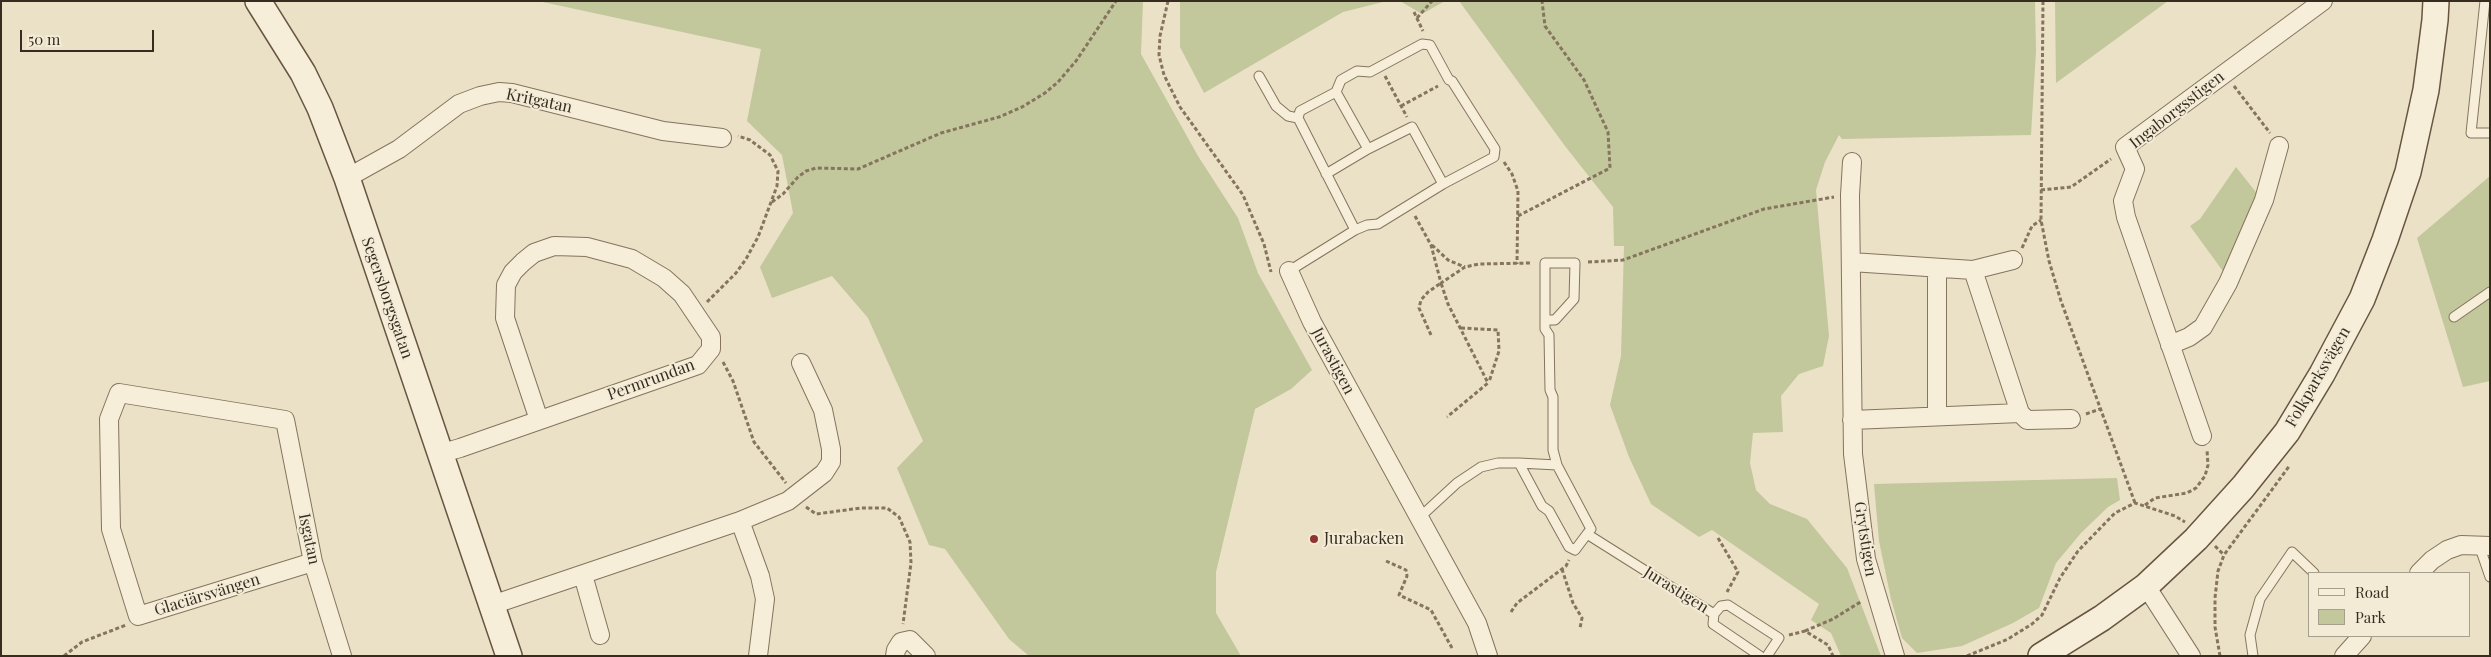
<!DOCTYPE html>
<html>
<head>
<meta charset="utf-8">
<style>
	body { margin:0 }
	#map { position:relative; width:2491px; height:657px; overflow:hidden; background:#ebe1c7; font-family:"Playfair Display",serif }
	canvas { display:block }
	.frame { position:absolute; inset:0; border:2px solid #362c20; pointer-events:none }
	.legend { position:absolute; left:2308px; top:572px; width:162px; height:65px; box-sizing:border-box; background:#f3ebd6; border:1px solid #a79f8d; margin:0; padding:6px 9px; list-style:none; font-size:15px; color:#362c20 }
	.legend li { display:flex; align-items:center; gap:10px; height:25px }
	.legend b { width:25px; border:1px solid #a79f8d }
	.scale { position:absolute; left:20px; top:30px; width:134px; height:22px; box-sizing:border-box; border:2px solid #362c20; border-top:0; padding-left:6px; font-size:15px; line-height:18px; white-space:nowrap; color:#362c20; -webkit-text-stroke:4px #f3ebd6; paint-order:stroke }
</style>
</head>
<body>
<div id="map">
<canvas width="2491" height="657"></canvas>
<div class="frame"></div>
<ul class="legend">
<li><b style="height:6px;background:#f6eed9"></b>Road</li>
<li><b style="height:14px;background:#c2c89b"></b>Park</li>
</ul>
<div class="scale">50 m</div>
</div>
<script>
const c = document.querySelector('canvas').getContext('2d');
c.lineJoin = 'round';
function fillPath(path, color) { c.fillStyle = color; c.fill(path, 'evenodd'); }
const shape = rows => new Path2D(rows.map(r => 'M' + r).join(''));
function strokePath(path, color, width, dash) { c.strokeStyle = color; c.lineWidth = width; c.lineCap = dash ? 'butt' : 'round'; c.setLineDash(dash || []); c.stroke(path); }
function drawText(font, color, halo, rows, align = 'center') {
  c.font = font + ' "Playfair Display",serif'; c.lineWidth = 4; c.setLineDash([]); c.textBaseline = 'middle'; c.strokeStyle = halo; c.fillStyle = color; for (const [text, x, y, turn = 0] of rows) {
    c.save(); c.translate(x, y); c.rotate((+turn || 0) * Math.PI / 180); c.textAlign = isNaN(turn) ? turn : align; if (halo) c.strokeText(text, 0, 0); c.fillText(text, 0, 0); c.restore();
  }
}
fillPath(shape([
	[538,1,1143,1,1141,54,1198,156,1238,218,1258,273,1312,370,1291,389,1255,409,1216,572,1216,613,1241,656,1029,656,1009,639,945,549,929,545,897,468,923,441,868,318,832,276,772,298,760,267,793,213,782,155,747,121,761,49],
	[1180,1,1387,1,1343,12,1204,93,1180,47],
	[1400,1,1445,1,1422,14],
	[1459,1,2035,1,2036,51,2031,135,1842,139,1839,135,1825,162,1816,190,1829,336,1823,366,1799,374,1781,396,1783,432,1753,433,1750,463,1756,490,1770,504,1807,519,1847,568,1881,656,1841,656,1831,633,1811,620,1819,604,1712,530,1699,537,1651,504,1629,457,1610,405,1621,356,1624,246,1614,246,1613,207,1565,146],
	[2055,1,2168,1,2056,83],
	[2236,167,2259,196,2225,274,2190,226,2200,219],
	[2490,176,2490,381,2463,387,2417,238],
	[2117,478,2120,500,2108,507,2081,533,2056,563,2039,608,2013,623,1962,646,1917,653,1902,638,1891,599,1879,541,1874,484]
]), '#c2c89b');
const lane = shape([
	[2485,1,2471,133,2490,133],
	[1259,76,1276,106,1288,116,1298,118],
	[1336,92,1368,149],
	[1326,174,1368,149,1412,127,1443,184],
	[1289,271,1355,230,1367,225,1378,224,1443,184,1494,157,1495,149,1452,81,1449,80,1430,45,1422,44,1370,72,1357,71,1341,80,1336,92,1300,111,1298,118,1355,230],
	[2454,317,2490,292],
	[1545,320,1545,263,1575,263,1574,299,1555,320,1545,320,1545,329,1549,335,1550,390,1553,397,1553,450,1557,465],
	[1519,463,1557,465,1591,529,1587,534],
	[1419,518,1457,483,1481,467,1498,463,1519,463,1542,506,1549,511,1569,547,1575,550,1587,534,1714,614],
	[2479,545,2490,577],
	[1760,656,1713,624,1714,614,1721,606,1728,605,1779,638,1767,656],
	[2253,656,2250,635,2260,599,2292,552,2314,573]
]);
const street = shape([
	[1852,162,1850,195,1853,454,1866,559,1895,656],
	[347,178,399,149,459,104,480,96,499,92,512,93,663,131,722,138],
	[1851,262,1973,270,2020,413,1852,420],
	[1973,270,2013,260],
	[1289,271,1312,322,1477,623,1488,656],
	[2170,345,2189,337,2203,327,2228,283,2264,200,2279,146],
	[2020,413,2027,420,2071,419],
	[1937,416,1937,269],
	[2202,436,2126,217,2123,201,2135,169,2125,147,2323,1],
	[439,454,460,448,698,365,711,349,711,337,682,294,664,278,632,259,587,247,554,246,534,253,523,262,513,272,506,285,505,318,539,420],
	[740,521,760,576,765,599,758,656],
	[313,562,138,616,111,529,109,419,119,393,285,420,313,562,342,656],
	[2419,573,2432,560,2447,550,2461,545,2490,546],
	[583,575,600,635],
	[2146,586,2191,656],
	[492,605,740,521,788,501,824,473,831,462,831,449,823,410,801,363],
	[895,656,896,650,901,642,910,640,926,656],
	[2344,656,2362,636]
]);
const secondary = shape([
	[258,1,303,73,320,108,347,178,509,656],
	[2041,656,2102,618,2146,586,2196,539,2243,487,2287,432,2322,374,2362,299,2385,240,2408,172,2426,90,2435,20,2436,1]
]);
strokePath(lane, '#85745e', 11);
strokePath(street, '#85745e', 20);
strokePath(secondary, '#675541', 28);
strokePath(shape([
	[1168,1,1160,36,1159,55,1164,75,1180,107,1243,195,1264,244,1271,272],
	[2043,1,2041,220,2049,261,2061,301,2135,503],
	[1414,12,1423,31],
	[1417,18,1432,1],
	[1385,76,1407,117],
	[2234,86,2270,133],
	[1401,106,1438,86],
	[1504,162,1512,174,1518,191,1517,264],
	[2041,190,2071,187,2111,159],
	[772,202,783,194,798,177,806,171,816,168,858,169,941,133,999,117,1022,107,1045,93,1058,82,1076,61,1116,1],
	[1415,216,1431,245,1441,283,1465,267,1479,264,1532,263],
	[1518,216,1610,168,1608,132,1584,80,1545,26,1542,1],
	[1432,245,1448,260,1465,267],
	[2022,248,2032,226,2041,220],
	[1588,262,1623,260,1764,209,1834,197],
	[707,302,736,273,746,259,758,237,777,186,778,171,770,155,750,140,738,136],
	[1461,328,1498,330,1499,351,1489,382],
	[1431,335,1419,308,1421,300,1428,292,1441,283,1448,304,1488,383,1447,417],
	[723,362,733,381,754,442,786,483],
	[2086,414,2100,409],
	[2145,505,2155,498,2187,493,2196,488,2205,476,2208,465,2207,450],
	[806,507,816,514,861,508,887,508,899,517,910,542,911,563,903,624],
	[1718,538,1738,572,1727,592],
	[2215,546,2224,555],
	[1386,561,1406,570,1407,576,1399,595,1431,610,1452,648],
	[1562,569,1573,603,1582,618,1580,628],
	[1511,612,1517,603,1566,566,1569,560],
	[1805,631,1833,619,1862,601],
	[1789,635,1805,631,1828,645,1833,656],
	[64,656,82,642,126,625],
	[1967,656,2008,639,2032,624,2042,615,2060,578,2078,551,2115,513,2135,503,2175,516,2185,522],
	[2220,656,2215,627,2215,598,2218,571,2224,555,2290,465]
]), '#85745e', 3, [4, 2.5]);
strokePath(lane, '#f6eed9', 9);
strokePath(street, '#f6eed9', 18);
strokePath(secondary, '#f6eed9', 25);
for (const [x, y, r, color] of [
	[1314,539,5,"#8f3433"]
]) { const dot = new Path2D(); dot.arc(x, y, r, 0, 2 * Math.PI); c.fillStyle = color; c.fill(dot); strokePath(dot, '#f3ebd6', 2); }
drawText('16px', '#362c20', '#f3ebd6', [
	["Kritgatan",539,101,12],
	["Ingaborgsstigen",2177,110,-38],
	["Segersborgsgatan",387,298,71],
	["Jurastigen",1333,361,62],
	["Folkparksvägen",2318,377,-60],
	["Permrundan",651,380,-20],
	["Isgatan",309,539,78],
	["Grytstigen",1865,539,81],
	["Jurastigen",1676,590,32],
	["Glaciärsvängen",207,595,-17]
]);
drawText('16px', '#362c20', '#f3ebd6', [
	["Jurabacken",1324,539]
], 'left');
</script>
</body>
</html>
